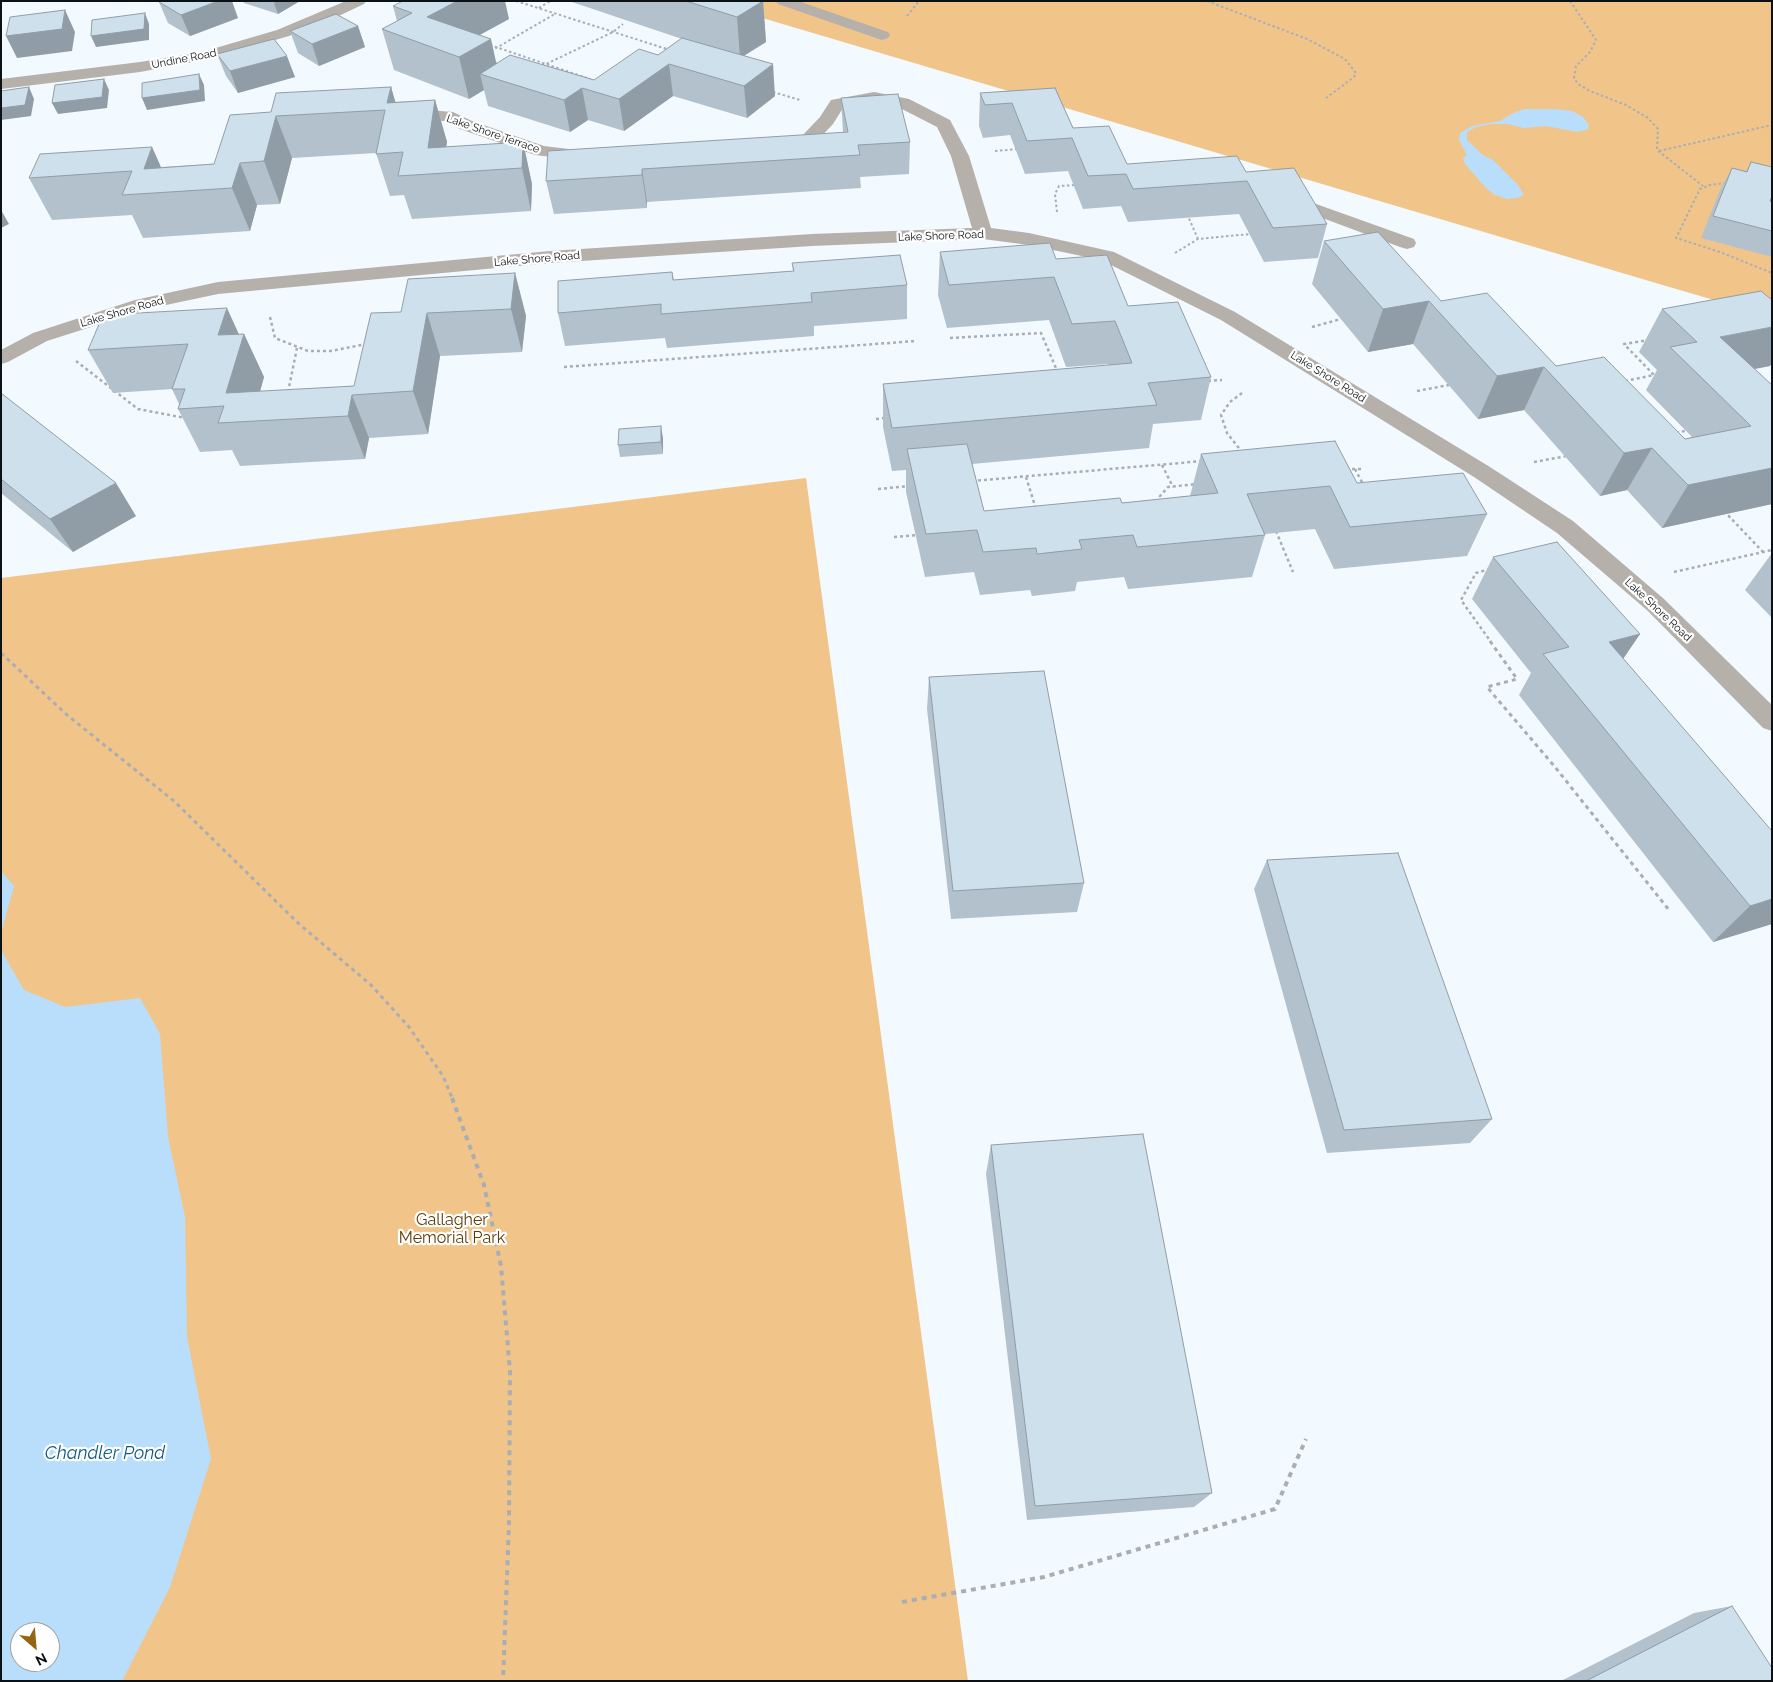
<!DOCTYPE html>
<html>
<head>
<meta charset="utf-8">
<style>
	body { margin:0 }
	#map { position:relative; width:1773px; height:1682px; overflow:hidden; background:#f2f9ff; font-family:Raleway,sans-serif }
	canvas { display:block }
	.frame { position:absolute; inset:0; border:2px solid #0c1116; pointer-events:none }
	.north { position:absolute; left:10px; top:1622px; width:50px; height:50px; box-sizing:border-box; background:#fff; border:1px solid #9ea0a2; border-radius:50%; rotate:153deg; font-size:14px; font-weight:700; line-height:20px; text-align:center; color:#0c1116 }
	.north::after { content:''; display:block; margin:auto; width:18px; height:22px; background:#956515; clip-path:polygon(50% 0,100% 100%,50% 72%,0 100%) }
</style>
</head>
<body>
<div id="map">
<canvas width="1773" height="1682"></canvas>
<div class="frame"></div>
<div class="north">N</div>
</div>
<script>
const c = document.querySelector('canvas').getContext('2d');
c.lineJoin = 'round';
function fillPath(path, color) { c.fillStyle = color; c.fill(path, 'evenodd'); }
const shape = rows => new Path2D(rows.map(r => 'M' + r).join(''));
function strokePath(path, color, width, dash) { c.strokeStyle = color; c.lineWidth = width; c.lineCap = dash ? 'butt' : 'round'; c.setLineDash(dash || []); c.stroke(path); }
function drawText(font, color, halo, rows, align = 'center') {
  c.font = font + ' Raleway,sans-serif'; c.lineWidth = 4.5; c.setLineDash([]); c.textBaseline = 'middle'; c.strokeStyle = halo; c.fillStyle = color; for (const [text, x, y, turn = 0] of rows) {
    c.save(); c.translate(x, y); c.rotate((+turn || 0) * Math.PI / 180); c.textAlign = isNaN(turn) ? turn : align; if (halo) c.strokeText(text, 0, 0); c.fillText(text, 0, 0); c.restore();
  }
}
fillPath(shape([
	[705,1,1772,1,1772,317,1666,286],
	[806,478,968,1681,1,1681,1,578],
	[20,1632,50,1632,50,1662,20,1662]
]), '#f1c58a');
fillPath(shape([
	[1525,109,1555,109,1572,111,1583,117,1589,125,1588,129,1578,132,1546,126,1524,128,1508,124,1491,124,1476,127,1467,132,1467,140,1483,155,1493,160,1518,185,1524,195,1517,198,1507,199,1495,195,1487,189,1465,164,1463,158,1467,155,1459,140,1460,133,1472,126,1500,121,1515,112],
	[1,871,14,886,1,933],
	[1,950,24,990,65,1007,140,998,160,1034,168,1137,185,1217,187,1337,211,1459,170,1587,122,1681,1,1681],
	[20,1632,50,1632,50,1662,20,1662]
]), '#b9defc');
strokePath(shape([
	[516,1,670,50],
	[1207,1,1307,39,1345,59,1356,73,1354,77,1326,98],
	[1570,1,1596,40,1590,52,1576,66,1574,78,1578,84,1590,91,1626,105,1648,118,1658,129,1657,150,1703,186],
	[539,8,550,1],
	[907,16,919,1],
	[490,45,590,79,589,82],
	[491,51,555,14],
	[542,66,613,32,623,24],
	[773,92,800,100],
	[995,151,1019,149],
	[1659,151,1772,125],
	[1726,183,1710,185,1700,189,1676,238,1720,252,1772,273],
	[1057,212,1055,194,1059,186,1076,185],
	[1187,214,1198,239],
	[1175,253,1198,239,1250,234]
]), '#a8aeb4', 2, [2.5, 2.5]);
strokePath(shape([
	[270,317,275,338,308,351,331,351,366,344],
	[1312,327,1341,319],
	[950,338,1041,333,1058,373],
	[76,361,138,409,185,418],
	[564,367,916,341],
	[1208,381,1222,380],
	[1625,381,1654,375,1624,344,1649,340],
	[1417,391,1449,385],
	[288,392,297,348],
	[1242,393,1230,402,1221,415,1227,433,1242,452],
	[876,419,885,418],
	[1676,433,1689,430],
	[1534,462,1567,456],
	[1162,465,1173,487],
	[1346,469,1364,469],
	[1355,469,1363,484],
	[1026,477,1036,509],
	[972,481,1203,461],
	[878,489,909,486],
	[1161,503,1160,496,1168,487,1197,484],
	[1724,511,1763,552],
	[1276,531,1293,572],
	[894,537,918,535],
	[1490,569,1476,573,1461,600,1491,642],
	[1674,572,1772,550]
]), '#a8aeb4', 2.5, [3, 3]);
strokePath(shape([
	[1490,641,1517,679,1487,687,1555,767,1669,910],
	[1,653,67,715,174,801,298,923,371,985,409,1027,443,1076,453,1100]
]), '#a8aeb4', 3, [4, 4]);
strokePath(shape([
	[452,1098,484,1185,501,1266,510,1371,509,1524,503,1681],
	[902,1602,1044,1577,1275,1509,1306,1439]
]), '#a8aeb4', 4, [5, 5]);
fillPath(shape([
	[346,1,366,1,364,4,328,21,289,36,210,59,140,72,1,89,1,79,140,62,202,52,277,30,346,1],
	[776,1,798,1,888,32,890,35,888,38,882,40,876,38,778,4,776,1],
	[874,92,909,99,950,120,969,156,991,228,1029,233,1114,252,1235,312,1490,467,1573,521,1664,599,1772,705,1772,731,1763,728,1648,611,1557,533,1474,477,1221,320,1101,260,1029,245,983,239,812,246,550,263,218,294,147,309,47,341,8,362,1,364,1,350,33,333,135,300,218,282,550,251,812,234,972,228,951,156,937,127,898,107,874,102,843,108,833,124,812,146,777,147,771,146,768,142,771,138,777,137,801,137,820,117,831,100,874,92],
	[402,108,453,112,472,121,544,146,585,151,591,152,594,156,591,160,585,161,535,155,460,129,444,121,396,117,394,113,396,109,402,108],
	[1291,195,1414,239,1416,243,1414,247,1407,249,1400,247,1285,204,1282,200,1285,196,1291,195]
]), '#b5b0a9');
fillPath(shape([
	[243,1,300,1,278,14,244,3],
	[569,1,763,1,766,42,744,56,775,96,747,118,673,96,624,131,588,120,570,132,488,106,484,90,469,99,394,70,382,29,397,21,393,6,509,19,479,35,497,63,594,80,658,55,682,39],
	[159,2,238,18,190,36,168,23],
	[358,26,365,47,319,66,298,53,290,31],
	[217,54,295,77,238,93,226,76],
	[391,87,395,102,435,100,447,142,446,147,523,142,532,184,531,211,412,219,404,195,390,196,376,153,292,158,280,204,257,205,250,231,143,238,132,215,52,220,29,178,152,147,161,167,214,164,271,112],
	[1055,88,1073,128,1127,164,1246,172,1327,224,1318,258,1264,262,1239,214,1128,222,1121,206,1083,209,1068,171,1025,174,1010,135,983,138,979,126,980,93],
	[841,98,910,142,909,174,860,177,861,188,647,202,647,208,554,214,546,181,843,133],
	[1751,162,1770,201,1772,202,1772,257,1701,238,1720,190,1732,168,1746,171],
	[1324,241,1441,301,1685,439,1692,437,1646,390,1657,370,1639,352,1662,309,1770,366,1754,369,1772,504,1662,528,1627,490,1600,496,1524,410,1478,419,1413,344,1368,352,1312,284],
	[940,252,1056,259,1128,306,1211,377,1201,420,1153,424,1149,448,972,464,984,511,1122,503,1190,496,1201,454,1357,483,1487,514,1467,556,1334,569,1315,529,1265,534,1265,535,1252,577,1128,589,1124,577,1077,582,1075,591,1032,596,1030,590,980,595,974,572,925,577,906,492,906,470,892,471,883,427,883,384,1109,365,1108,364,1066,367,1049,320,947,328,938,295],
	[792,263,907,285,907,319,814,326,814,336,667,348,665,338,565,346,558,313,672,272,674,280,793,271],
	[515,273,526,316,522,352,440,356,428,434,369,438,365,459,240,466,232,450,200,452,178,409,179,404,172,389,113,393,88,350,244,334,264,377,260,392,354,386,401,312],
	[1,393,136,516,73,552,1,493],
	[663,438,663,454,620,457,618,445],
	[1772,553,1772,618,1745,590],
	[1493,557,1640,634,1623,659,1772,924,1713,942,1519,695,1531,673,1472,599],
	[929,677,1084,883,1077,912,951,919,927,709],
	[1267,860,1492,1119,1470,1143,1327,1153,1254,889],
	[991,1145,1212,1493,1194,1507,1027,1520,986,1174],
	[1732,1606,1772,1681,1561,1681,1694,1613]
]), '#b2c1cc');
fillPath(shape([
	[218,1,232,1,238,18,190,36,181,15],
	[277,1,300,1,278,14,274,3],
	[457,1,505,1,509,19,447,53,427,17],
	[763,1,766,42,740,58,737,17],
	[65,10,75,32,72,51,17,58,6,36],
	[145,13,149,24,149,40,96,47,91,36],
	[358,26,365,47,319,66,312,44],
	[491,39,500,80,480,74,484,90,469,99,459,57],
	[287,56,295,77,238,93,230,71],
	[669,64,673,96,624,131,619,99],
	[773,64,775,96,747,118,744,86],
	[199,74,204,85,205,101,147,110,142,98],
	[104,79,109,90,107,108,58,114,52,103],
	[29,87,34,99,31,116,1,120,1,108],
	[391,87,403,128,387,103],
	[582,88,588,120,570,132,564,100],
	[435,100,447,142,442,174,428,148],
	[276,116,292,158,280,204,264,161],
	[523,142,532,184,531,211,522,168],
	[152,147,171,190,144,169],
	[240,163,257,205,250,231,232,188],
	[642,169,647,202,647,208,642,175],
	[1,210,9,224,1,228],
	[515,273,526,316,522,352,511,309],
	[1429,301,1413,344,1368,352,1383,309],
	[227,308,242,341,244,334,264,377,251,422,226,393,218,335],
	[427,313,440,356,428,434,413,391],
	[1772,327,1772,363,1770,366,1702,379,1720,337],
	[1544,367,1524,410,1478,419,1497,376],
	[352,395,369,438,365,459,348,416],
	[661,426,663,438,663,454,661,442],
	[1652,448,1627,490,1600,496,1624,453],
	[1772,468,1772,504,1662,528,1688,485],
	[116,483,136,516,73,552,50,519],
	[1640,634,1612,675,1609,642],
	[1772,899,1772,924,1713,942,1750,906]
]), '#919da6');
const building = shape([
	[160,1,218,1,181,15,159,2,160,1],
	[403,1,457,1,427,17,491,39,459,57,382,29,412,13,393,6,403,1],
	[686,1,763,1,737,17,686,1],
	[65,10,62,29,6,36,10,17,65,10],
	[145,13,144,29,91,36,92,20,145,13],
	[336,14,358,26,312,44,290,31,336,14],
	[682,38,773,64,744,86,669,64,619,99,582,88,564,100,480,74,510,55,594,80,639,49,658,55,682,38],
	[274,39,287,56,230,71,217,54,274,39],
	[199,74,200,90,142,98,142,83,199,74],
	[104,79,102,97,52,103,55,85,104,79],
	[29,87,25,105,1,108,1,91,29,87],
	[391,87,387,103,435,100,428,148,523,142,522,168,398,176,403,152,376,154,385,110,276,116,264,161,240,163,232,188,122,195,132,171,29,178,40,154,152,147,144,169,214,164,230,115,271,112,276,93,391,87],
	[1055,88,1073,128,1109,126,1127,164,1237,156,1246,172,1294,168,1327,224,1273,228,1247,181,1133,189,1126,174,1088,176,1072,138,1027,141,1012,103,985,105,980,93,1055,88],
	[898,94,910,142,858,145,860,155,642,169,642,175,546,181,548,151,848,132,841,98,898,94],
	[1751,162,1772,167,1772,196,1770,201,1772,202,1772,231,1713,216,1732,168,1747,172,1751,162],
	[1378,232,1441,301,1487,293,1556,366,1604,357,1685,439,1751,426,1670,347,1697,342,1662,309,1761,291,1772,300,1772,327,1720,337,1772,385,1772,468,1688,485,1652,448,1624,453,1544,367,1497,376,1429,301,1383,309,1324,241,1378,232],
	[1050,243,1056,259,1107,255,1128,306,1178,302,1211,377,1148,383,1157,405,892,428,883,384,1132,363,1115,321,1072,324,1054,277,949,285,940,252,1050,243],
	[900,255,907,285,811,293,812,302,661,314,661,304,558,313,558,281,672,272,673,280,794,271,792,263,900,255],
	[515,273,511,309,427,313,413,391,352,395,348,416,218,423,224,406,178,409,185,389,172,389,188,344,88,350,103,315,227,308,218,335,244,334,226,393,354,386,371,313,401,312,408,279,515,273],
	[1,393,116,483,50,519,1,479,1,393],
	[661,426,661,442,618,445,619,429,661,426],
	[1335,441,1357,483,1463,473,1487,514,1350,527,1330,486,1247,494,1265,535,1137,547,1133,535,1079,540,1082,549,1037,554,1036,548,983,552,977,530,926,534,907,449,967,444,984,511,1120,498,1122,503,1218,493,1201,454,1335,441],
	[1557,542,1640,634,1609,642,1772,831,1772,899,1750,906,1543,654,1569,647,1493,557,1557,542],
	[1044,671,1084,883,953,891,929,677,1044,671],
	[1398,853,1492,1119,1344,1130,1267,860,1398,853],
	[1143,1134,1212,1493,1035,1506,991,1145,1143,1134],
	[1732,1606,1772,1668,1772,1681,1586,1681,1732,1606]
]);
fillPath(building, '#cfe0ed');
strokePath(building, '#919da6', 1);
drawText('11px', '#0c1116', '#fff', [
	["Undine Road",184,59,-11],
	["Lake Shore Terrace",493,134,19],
	["Lake Shore Road",941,236,-2],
	["Lake Shore Road",537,259,-5],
	["Lake Shore Road",122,312,-16],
	["Lake Shore Road",1328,377,32],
	["Lake Shore Road",1658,610,43]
]);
drawText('16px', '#5b3d0b', '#fff', [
	["Gallagher",452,1220],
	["Memorial Park",452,1238]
]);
drawText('italic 18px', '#105a88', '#fff', [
	["Chandler Pond",105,1454]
]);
</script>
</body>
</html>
